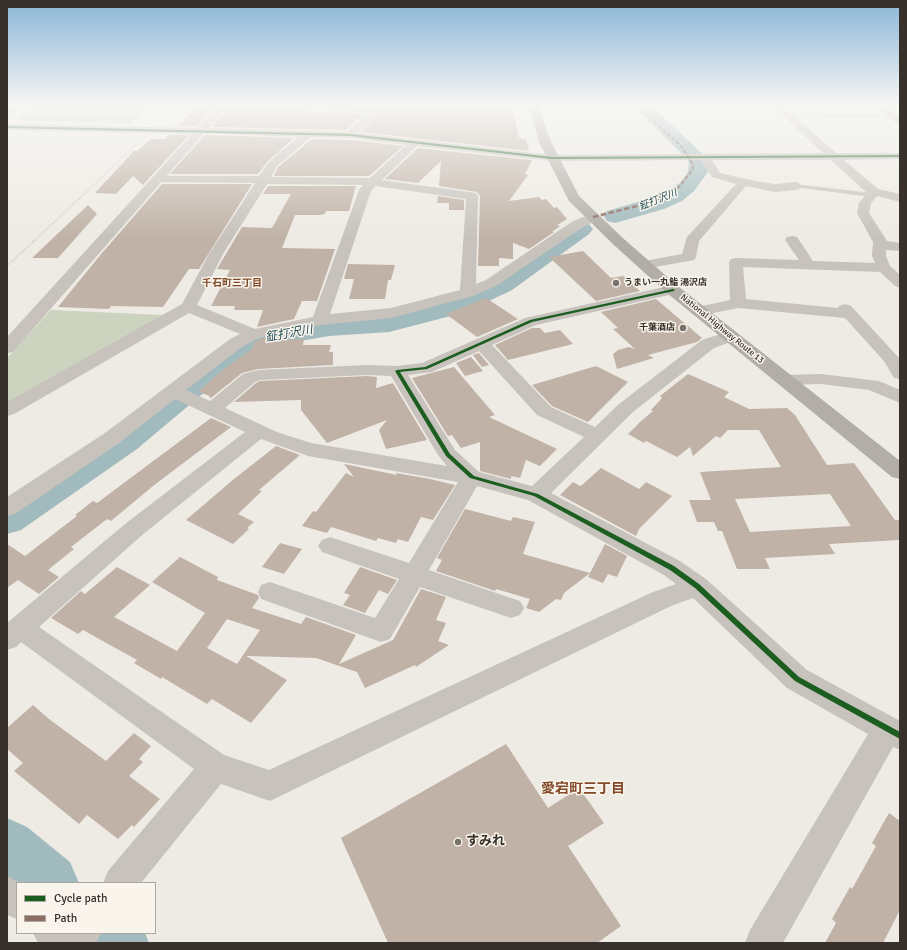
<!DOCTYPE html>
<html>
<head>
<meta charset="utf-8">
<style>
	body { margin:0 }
	#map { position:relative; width:907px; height:950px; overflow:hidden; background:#eeebe4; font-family:Signika,sans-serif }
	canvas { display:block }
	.frame { position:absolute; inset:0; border:8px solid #38312b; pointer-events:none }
	.legend { position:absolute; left:16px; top:882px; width:140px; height:52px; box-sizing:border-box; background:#f9f5ec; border:1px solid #aca79f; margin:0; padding:5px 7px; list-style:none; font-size:12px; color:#38312b }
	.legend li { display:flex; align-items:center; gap:8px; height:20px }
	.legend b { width:20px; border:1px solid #aca79f }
</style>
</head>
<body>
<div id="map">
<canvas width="907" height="950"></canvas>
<div class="frame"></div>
<ul class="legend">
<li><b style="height:5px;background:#1b5e20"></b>Cycle path</li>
<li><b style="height:5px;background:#8d6e63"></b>Path</li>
</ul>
</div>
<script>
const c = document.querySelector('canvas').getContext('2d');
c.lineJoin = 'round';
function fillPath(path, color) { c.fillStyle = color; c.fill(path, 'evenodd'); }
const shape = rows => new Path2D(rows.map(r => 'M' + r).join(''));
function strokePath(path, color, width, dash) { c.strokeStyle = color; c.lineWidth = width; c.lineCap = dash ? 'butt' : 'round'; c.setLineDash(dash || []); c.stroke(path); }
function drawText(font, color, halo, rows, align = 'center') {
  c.font = font + ' Signika,"Noto Sans JP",sans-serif'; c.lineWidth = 3; c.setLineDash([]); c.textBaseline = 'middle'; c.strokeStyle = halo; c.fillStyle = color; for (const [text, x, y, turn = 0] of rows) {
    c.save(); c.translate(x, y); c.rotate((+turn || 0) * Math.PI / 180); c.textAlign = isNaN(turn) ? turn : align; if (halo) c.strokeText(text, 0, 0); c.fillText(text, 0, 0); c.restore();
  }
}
fillPath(shape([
	[35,105,151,105,131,123,22,121,17,118],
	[51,310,163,315,7,405,7,358]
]), '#ccd3bf');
fillPath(shape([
	[632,105,650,105,706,157,709,161,708,172,694,191,682,201,664,209,615,223,607,221,604,216,607,211,648,199,666,191,680,183,688,172,689,162,685,157,632,105],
	[581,222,589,224,593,229,589,234,512,290,466,312,389,332,329,336,271,346,250,354,137,449,21,530,7,534,7,501,113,433,228,342,264,329,329,318,389,314,446,300,494,278,573,224,581,222],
	[7,818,27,827,70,862,79,883,17,883,17,894,7,885,7,818],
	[76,933,145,933,149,943,80,943,76,933]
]), '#a1babe');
fillPath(shape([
	[199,105,217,105,197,126,178,126],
	[230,105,293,105,298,110,364,114,346,130,212,127],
	[364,105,464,105,492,109,492,105,512,105,519,138,526,139,529,151,361,132,382,111,376,107],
	[169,135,189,135,143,185,133,176,116,194,95,193,134,151,137,151,151,139,165,139],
	[205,135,294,138,268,161,258,174,170,174],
	[312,139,350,140,403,146,369,176,274,176,278,167],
	[418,148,532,160,525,174,528,175,509,201,539,197,542,200,546,199,554,208,557,207,567,219,557,225,560,226,552,232,554,232,529,249,513,243,513,259,499,258,499,266,478,266,480,196,477,192,439,186,441,161,418,183,385,179],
	[162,184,252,184,199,269,189,269,163,307,111,306,109,309,58,307,102,253],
	[268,186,356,186,349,211,326,211,325,214,320,215,295,215,282,248,335,249,317,301,302,301,294,319,257,327,263,310,234,310,235,306,211,306,230,270,217,269,242,227,272,228,291,194,263,194],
	[438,196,464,200,464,210,449,210,449,203,437,203],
	[88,205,97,214,58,258,32,258],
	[583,251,611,278,623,276,640,291,596,301,549,257],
	[348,264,395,265,391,280,388,280,385,299,349,299,354,279,344,279],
	[486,298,518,319,477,337,446,314],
	[656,299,702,338,697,342,648,355,654,358,617,369,613,354,618,350,629,347,635,349,613,329,618,328,601,312],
	[532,328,540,328,545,333,560,330,573,344,508,360,495,345],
	[288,333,285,340,304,339,303,345,331,345,329,352,333,352,333,365,258,369,242,373,211,398,209,397,210,396,198,392,219,373,249,351,252,350,254,343,260,339],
	[479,353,489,365,482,367,473,355],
	[471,357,483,371,465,376,456,363],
	[596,366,628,382,588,422,552,406,532,385],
	[454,367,495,415,489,417,557,449,540,466,526,460,520,478,511,476,511,479,480,471,480,442,461,448,452,435,448,436,412,378],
	[688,374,729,392,724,397,749,409,787,408,795,415,827,465,854,463,895,520,900,520,900,540,829,544,835,554,765,558,770,569,737,569,722,531,718,531,714,522,697,522,689,500,711,500,700,472,781,467,759,430,728,430,720,438,716,436,693,456,690,447,677,457,646,441,644,443,628,434,640,422,653,411,651,410,662,398,660,396],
	[830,494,851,526,750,532,735,499],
	[367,376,377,377,376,388,393,383,427,440,386,449,379,430,387,420,327,443,301,410,301,400,234,402,256,383,260,381],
	[211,418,231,427,153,486,111,521,107,519,71,547,74,549,48,570,59,577,39,594,18,580,7,588,7,544,25,556,77,516,75,515,93,501,97,503],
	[276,446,300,455,259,490,262,491,238,514,254,522,247,528,249,529,233,544,186,520,234,479],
	[344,464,397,475,396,473,430,479,455,485,433,520,421,517,408,542,398,539,396,543,378,538,376,541,331,527,327,533,302,526,313,511,316,512,346,473,354,477],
	[601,468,639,489,646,482,672,496,639,529,636,536,560,495,573,482,580,486,582,485],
	[465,509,511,521,513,517,535,522,523,554,590,573,564,593,561,600,556,599,539,612,526,608,530,599,496,589,495,591,436,571,442,560,437,558],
	[280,543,302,549,284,574,262,567],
	[605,544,627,556,617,577,608,574,603,583,588,577],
	[180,557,218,577,217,580,258,595,259,598,252,608,301,624,306,617,356,635,339,664,393,640,421,589,446,597,436,620,446,623,438,641,449,645,416,667,415,665,365,688,357,672,316,658,246,656,287,680,251,723,212,699,207,704,162,677,161,679,134,663,137,660,83,630,78,634,51,618,81,591,85,594,117,567,150,585,114,617,177,651,205,613,152,582],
	[227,619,260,630,237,664,207,648],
	[360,567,397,580,388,594,379,590,365,613,343,605,350,595,344,593],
	[33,705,49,719,106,761,134,733,151,746,139,759,143,762,129,776,160,799,134,827,132,825,118,839,87,815,79,824,14,771,23,763,7,749,7,728],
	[506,744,548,808,579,788,604,823,568,846,621,926,597,943,388,943,341,838],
	[889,813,900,821,900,910,883,943,825,943,836,923,832,919,850,887,852,889,876,846,872,843]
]), '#c0b2a6');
fillPath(shape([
	[785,113,894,116,896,117,894,118,783,115,785,113],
	[795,184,871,193,874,195,871,197,793,187,792,186,795,184]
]), '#c7c2bc');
fillPath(shape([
	[12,105,23,105,7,116,7,109,12,105],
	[219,105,229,105,209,128,347,132,368,113,298,108,294,105,341,105,376,108,381,111,358,133,552,155,823,153,772,105,782,105,836,153,900,153,900,159,844,160,878,189,900,194,900,202,877,196,871,203,869,213,887,241,900,243,900,251,886,250,886,256,890,266,900,275,900,288,895,286,880,272,743,267,746,299,838,308,839,306,845,304,851,306,900,359,900,379,894,378,884,361,845,318,738,308,699,316,693,314,691,311,693,308,730,300,729,262,731,259,736,258,799,260,785,240,787,237,792,236,797,237,813,261,875,263,872,256,873,242,857,213,859,203,867,193,831,160,712,160,720,173,755,181,775,184,795,182,799,183,801,186,799,189,795,190,775,192,746,186,699,241,696,257,694,260,644,269,639,268,637,265,639,262,682,254,687,237,736,184,712,177,701,160,552,161,417,146,382,180,476,193,478,196,476,284,486,280,573,221,593,213,598,214,599,217,598,220,583,227,496,286,473,296,391,318,320,325,259,338,242,347,186,390,210,401,243,374,258,370,367,365,397,366,422,363,525,318,673,285,678,287,681,290,678,293,536,325,492,345,551,407,595,427,619,404,702,340,730,331,736,332,738,336,736,340,714,348,633,412,551,493,680,561,706,579,807,670,900,721,900,750,893,747,783,943,745,943,750,930,868,734,787,688,693,598,671,606,270,801,221,784,141,883,103,883,108,871,194,769,21,642,16,647,7,650,7,623,125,524,245,432,175,399,119,443,15,514,7,516,7,497,105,433,230,339,240,334,189,313,14,414,7,416,7,402,182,304,209,254,255,183,160,182,156,180,154,178,156,176,259,176,269,162,298,137,197,133,196,131,197,129,219,105],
	[311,137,350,138,406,145,370,178,271,177,277,166,311,137],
	[267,184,363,185,359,190,313,317,255,329,197,305,223,254,267,184],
	[376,186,466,199,460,290,391,308,330,314,371,191,376,186],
	[479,351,537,415,584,437,532,486,479,472,455,450,408,375,432,372,479,351],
	[367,375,391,376,438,455,447,466,311,443,277,432,225,408,255,382,260,380,367,375],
	[261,439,308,456,458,482,409,563,330,537,322,540,318,546,322,552,399,579,375,618,270,582,261,585,258,592,261,599,381,642,390,639,420,587,511,618,520,615,524,608,520,601,429,570,477,486,528,500,664,575,676,584,653,592,269,770,224,755,39,627,141,536,261,439],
	[821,374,879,381,900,390,900,403,869,390,821,384,785,385,779,384,776,380,779,376,785,375,821,374],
	[7,876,21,883,17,883,17,919,7,915,7,876],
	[33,933,101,933,96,943,38,943,33,933]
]), '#c7c2bc');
fillPath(shape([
	[7,124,201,128,206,131,13,352,7,353,7,337,192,134,7,130,7,124]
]), '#c7c2bc');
fillPath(shape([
	[874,105,886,105,900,116,900,124,896,123,874,105]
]), '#b8b3ad');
fillPath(shape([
	[528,105,538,105,551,142,579,196,625,240,679,287,900,461,900,479,892,477,667,293,615,246,569,201,539,142,528,105]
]), '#b2ada7');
strokePath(shape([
	[79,199,178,105]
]), '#afaba6', 1.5, [0.5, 1.5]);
strokePath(shape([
	[7,266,80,198]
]), '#afaba6', 2, [0.5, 2]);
strokePath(shape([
	[636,105,682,147,692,163,693,169,680,186,669,194,658,199]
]), '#8d6e63', 2, [4, 2]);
strokePath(shape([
	[593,217,645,204,660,198]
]), '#8d6e63', 2.5, [5.5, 2.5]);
fillPath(shape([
	[7,126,350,134,552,157,900,155,900,157,552,159,350,136,7,128,7,126],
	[673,289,675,290,674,291,532,322,427,369,400,372,450,454,474,476,538,494,674,566,699,584,799,677,900,732,900,739,795,681,695,588,670,570,534,496,470,478,446,456,395,371,397,370,425,367,530,320,673,289]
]), '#1b5e20');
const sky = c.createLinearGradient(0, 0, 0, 238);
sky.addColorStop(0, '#8bb6d7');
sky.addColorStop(0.44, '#f7f6f3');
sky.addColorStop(1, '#f7f6f300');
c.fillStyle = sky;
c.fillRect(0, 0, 907, 238);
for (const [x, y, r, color] of [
	[616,283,4,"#78726c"],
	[683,328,4,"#78726c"],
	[458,842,4,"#78726c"]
]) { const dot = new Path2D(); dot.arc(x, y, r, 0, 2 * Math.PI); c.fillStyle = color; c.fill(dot); strokePath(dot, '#f9f5ec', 1.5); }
drawText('bold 9px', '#38312b', '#f9f5ec', [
	["うまい一丸鮨 湯沢店",624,283],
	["千葉酒店",675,328,"right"]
], 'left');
drawText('9px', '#38312b', '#f9f5ec', [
	["National Highway Route 13",722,329,39]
]);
drawText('italic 10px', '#224c57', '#f9f5ec', [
	["鉦打沢川",658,200,-22]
]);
drawText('bold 10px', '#824a29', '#f9f5ec', [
	["千石町三丁目",232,283]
]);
drawText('italic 12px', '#224c57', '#f9f5ec', [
	["鉦打沢川",289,334,-10]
]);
drawText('bold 13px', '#38312b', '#f9f5ec', [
	["すみれ",466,842]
], 'left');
drawText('bold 14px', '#824a29', '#f9f5ec', [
	["愛宕町三丁目",583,789]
]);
</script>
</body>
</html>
